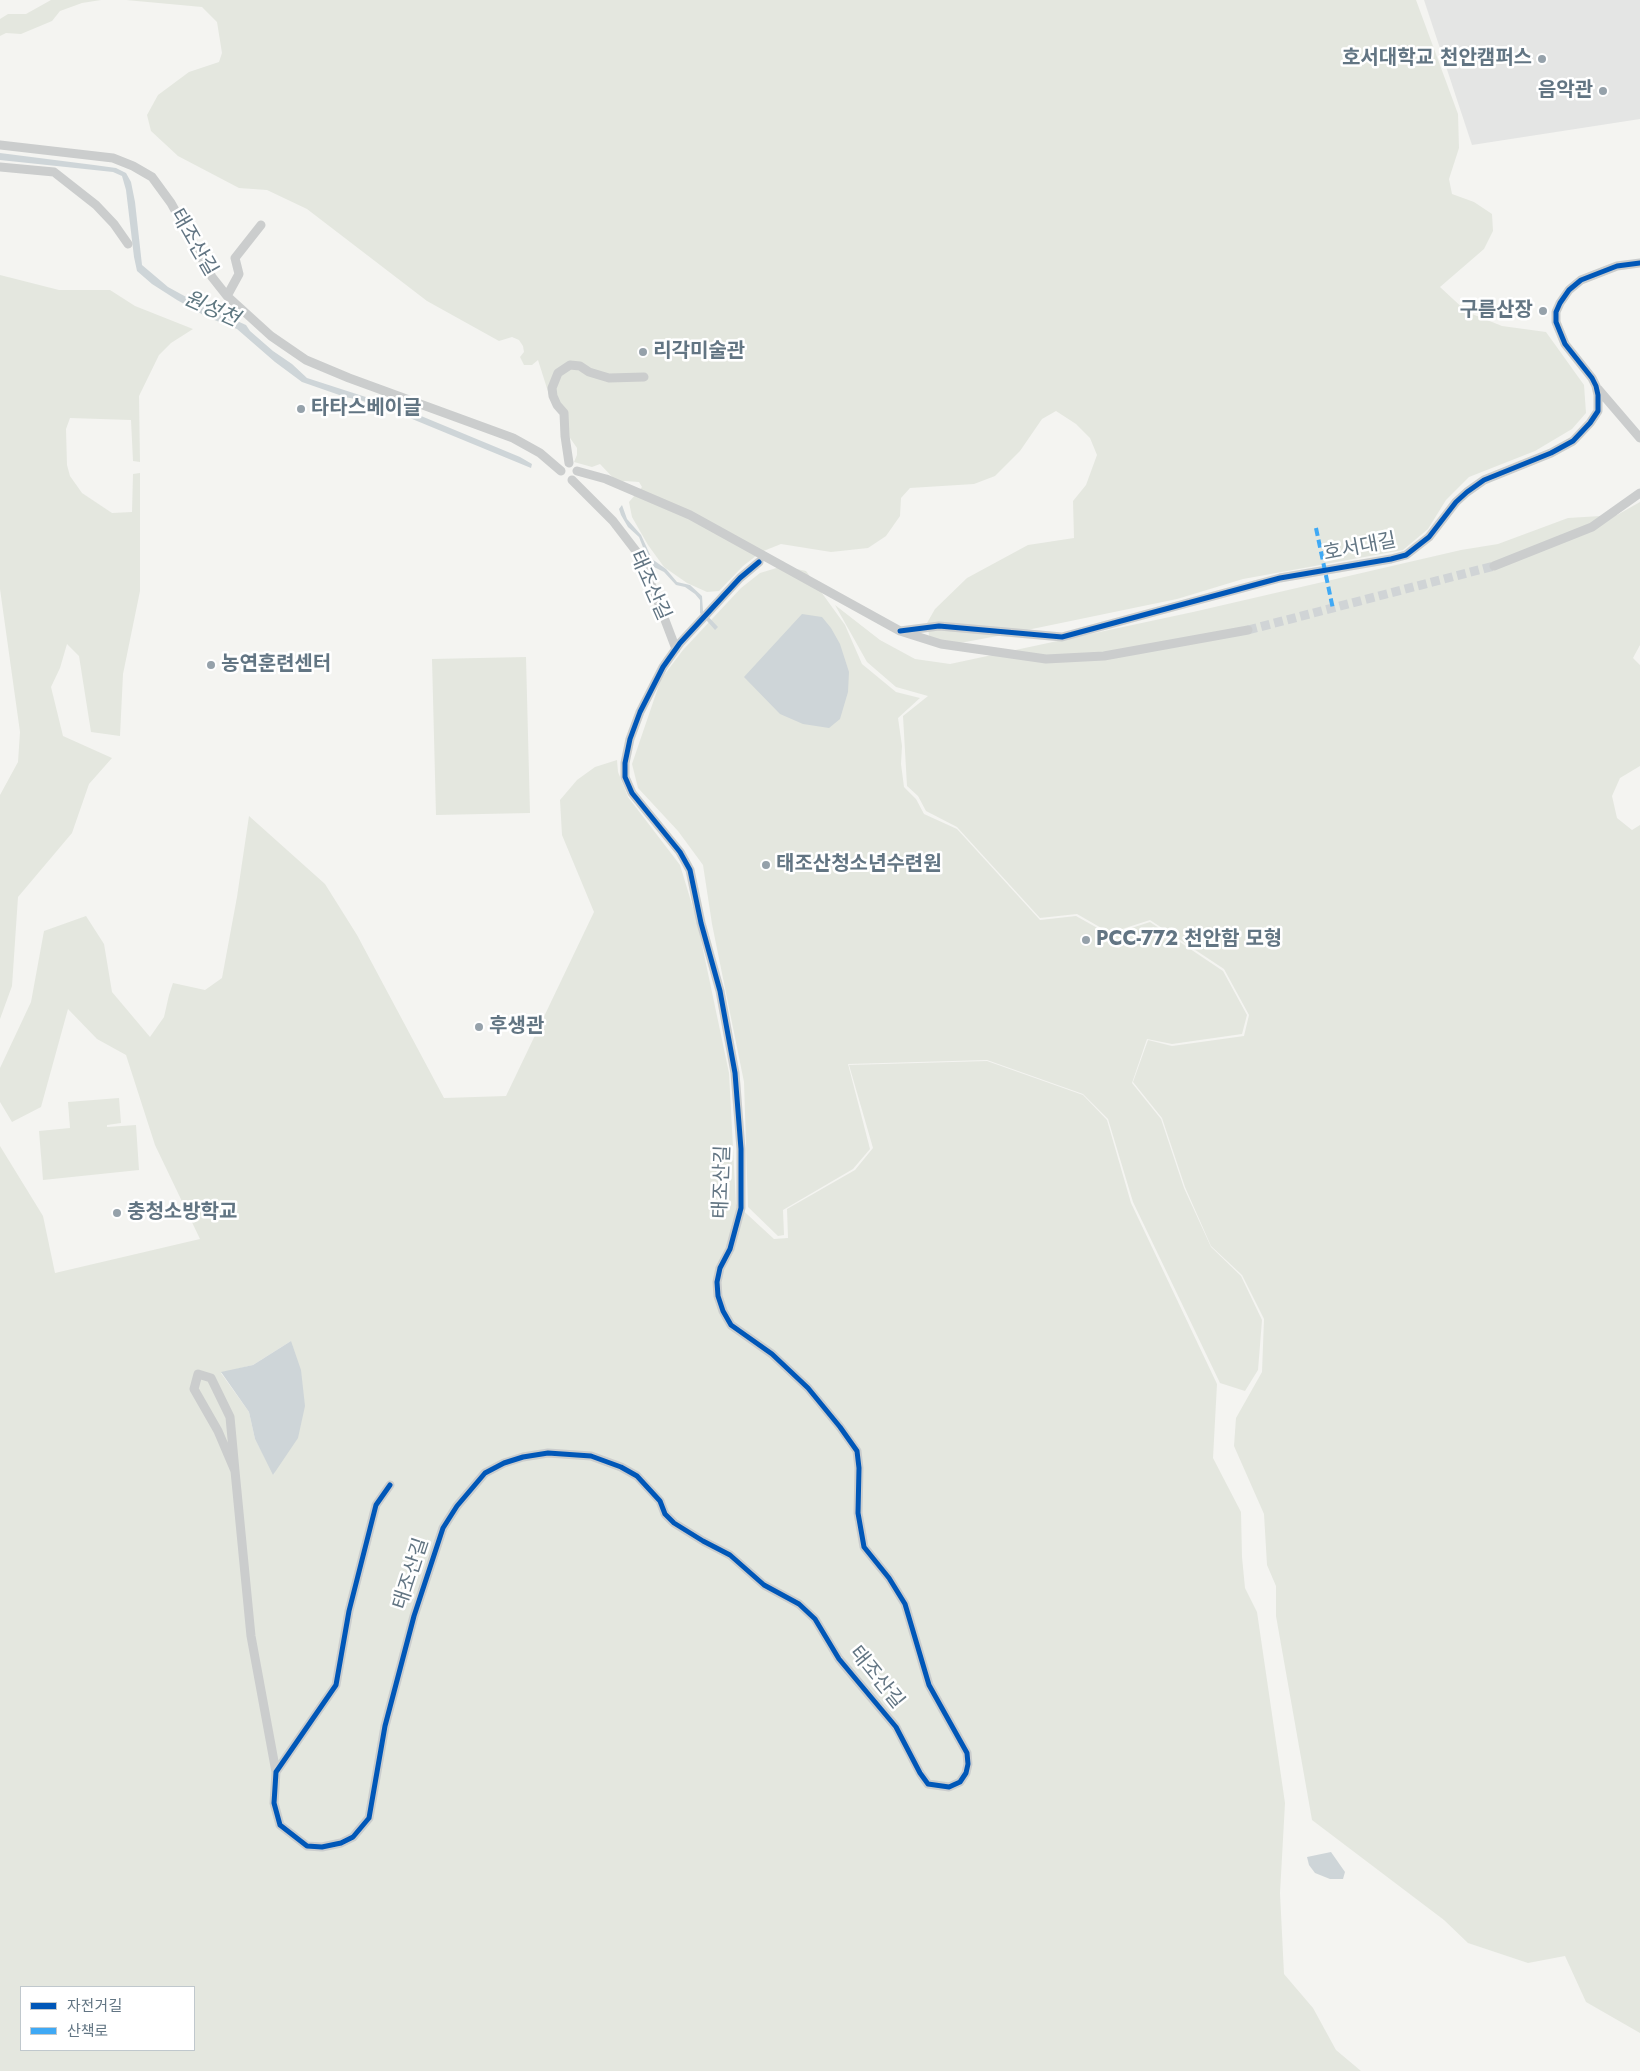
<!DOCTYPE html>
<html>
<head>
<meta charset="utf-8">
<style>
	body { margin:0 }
	#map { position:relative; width:1640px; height:2071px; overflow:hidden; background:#f4f4f1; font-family:Jost,"Noto Sans KR",sans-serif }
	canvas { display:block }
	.legend { position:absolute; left:20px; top:1986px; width:175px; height:65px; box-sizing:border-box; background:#fff; border:1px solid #c0c8cd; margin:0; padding:6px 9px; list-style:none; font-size:15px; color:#627583 }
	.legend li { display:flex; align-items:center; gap:10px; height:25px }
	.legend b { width:25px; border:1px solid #c0c8cd }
</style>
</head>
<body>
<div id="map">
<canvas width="1640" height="2071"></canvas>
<ul class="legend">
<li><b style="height:6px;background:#0057b8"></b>자전거길</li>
<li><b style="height:6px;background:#3fa9f5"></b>산책로</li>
</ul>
</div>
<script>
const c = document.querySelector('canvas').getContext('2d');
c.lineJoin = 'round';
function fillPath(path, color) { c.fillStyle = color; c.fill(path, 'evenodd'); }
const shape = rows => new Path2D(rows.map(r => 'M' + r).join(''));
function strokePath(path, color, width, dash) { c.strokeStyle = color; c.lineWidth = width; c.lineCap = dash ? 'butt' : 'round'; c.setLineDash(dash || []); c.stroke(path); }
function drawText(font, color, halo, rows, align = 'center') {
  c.font = font + ' Jost,"Noto Sans KR",sans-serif'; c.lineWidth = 5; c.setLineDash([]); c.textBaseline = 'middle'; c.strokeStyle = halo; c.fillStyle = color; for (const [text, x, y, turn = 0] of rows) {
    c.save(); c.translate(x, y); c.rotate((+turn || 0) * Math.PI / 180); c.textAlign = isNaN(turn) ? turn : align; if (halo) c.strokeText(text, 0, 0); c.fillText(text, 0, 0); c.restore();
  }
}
fillPath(shape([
	[1424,0,1640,0,1640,119,1472,145]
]), '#e4e5e4');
fillPath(shape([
	[51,0,101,0,82,3,60,11,52,21,21,34,6,33,0,36,0,19,8,14,26,14],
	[126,0,1416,0,1458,114,1459,148,1449,179,1452,194,1474,202,1492,214,1493,231,1484,249,1440,287,1467,312,1502,326,1546,332,1584,385,1586,413,1572,429,1535,451,1469,477,1446,500,1428,529,1403,550,1243,579,1177,599,1003,635,949,645,930,641,927,623,935,609,967,578,1028,545,1074,538,1073,501,1086,485,1097,455,1090,438,1076,424,1056,411,1042,419,1020,451,995,476,974,484,910,488,901,498,900,516,886,536,868,548,831,552,781,544,761,552,743,566,719,591,707,592,687,583,664,567,648,545,632,517,629,502,642,487,639,482,625,481,618,483,600,464,592,467,574,462,577,455,577,448,568,435,568,418,551,401,538,360,532,365,524,365,520,357,524,352,523,346,519,340,512,337,499,341,427,301,307,209,267,190,239,188,178,156,151,131,147,115,158,95,189,72,219,62,222,53,217,22,202,7],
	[0,275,59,290,110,290,135,306,193,329,171,343,159,355,139,396,140,462,133,461,131,420,70,418,66,429,67,465,70,476,82,493,112,513,132,512,133,474,140,473,140,591,123,674,120,736,91,732,79,656,67,644,60,668,51,687,63,736,112,758,89,784,72,833,18,897,12,986,0,1019,0,795,18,762,20,732,0,589],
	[1640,502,1640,645,1633,658,1640,665,1640,766,1620,778,1612,796,1617,818,1632,830,1640,825,1640,2033,1586,2002,1565,1956,1528,1963,1468,1943,1444,1920,1312,1820,1276,1616,1276,1586,1267,1565,1264,1514,1234,1446,1236,1418,1262,1372,1264,1319,1242,1275,1211,1246,1185,1187,1162,1118,1133,1082,1148,1040,1172,1046,1244,1036,1249,1015,1224,969,1150,920,1110,933,1077,914,1040,918,957,827,926,811,918,796,907,786,903,716,928,696,896,687,867,662,835,605,880,640,915,659,950,664,1193,612,1461,550,1498,544,1568,518,1617,515],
	[783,566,806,571,845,625,862,664,896,692,920,698,898,718,902,746,901,764,904,787,916,799,924,814,957,829,1040,920,1076,916,1110,935,1150,922,1223,971,1247,1015,1242,1034,1172,1044,1147,1039,1132,1083,1161,1119,1184,1188,1211,1247,1241,1276,1262,1320,1258,1370,1245,1391,1220,1383,1133,1202,1108,1119,1083,1094,987,1060,848,1064,870,1149,853,1169,783,1210,784,1235,778,1236,748,1207,744,1082,712,924,703,865,678,831,638,788,632,764,661,679,683,650,741,588,760,573],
	[526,657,530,813,436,815,432,659],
	[617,760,618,772,628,797,680,865,697,921,729,1073,736,1204,774,1239,788,1238,787,1209,855,1170,873,1148,849,1065,987,1061,1083,1095,1107,1120,1131,1203,1217,1384,1213,1458,1241,1512,1242,1557,1245,1588,1257,1612,1285,1803,1280,1893,1284,1974,1313,2008,1336,2050,1361,2071,0,2071,0,1146,43,1216,55,1273,200,1239,155,1145,126,1055,97,1039,68,1009,41,1107,12,1122,0,1102,0,1068,31,1002,44,931,86,916,104,944,112,992,150,1037,164,1017,169,995,173,983,205,990,222,978,237,897,249,816,325,884,357,935,444,1098,506,1096,594,912,562,835,560,800,577,780,595,767],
	[291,1341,274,1475,255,1439,249,1412,221,1373,253,1365],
	[21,1987,194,1987,194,2050,21,2050],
	[119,1098,121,1123,107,1125,107,1127,136,1125,139,1170,43,1180,39,1131,70,1128,68,1102]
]), '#e4e7df');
fillPath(shape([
	[0,153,94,165,116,168,126,173,131,182,135,202,142,265,168,287,199,304,246,325,250,331,273,351,292,364,307,378,409,411,520,457,532,464,531,468,400,414,360,400,345,397,302,382,275,362,237,329,207,317,177,300,152,284,137,271,134,257,126,190,122,176,113,172,0,160],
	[622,505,627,519,641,535,652,559,666,569,677,582,690,585,702,596,703,611,718,627,715,630,700,613,700,600,695,594,685,587,676,585,664,572,654,567,648,560,639,537,628,527,621,515,619,509],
	[802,614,822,617,831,628,840,644,849,672,848,692,840,719,829,728,803,724,780,714,744,677],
	[291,1341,301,1370,305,1406,298,1438,273,1475,255,1439,249,1412,221,1372,253,1365],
	[1331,1852,1345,1872,1343,1879,1330,1879,1315,1873,1309,1865,1307,1857]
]), '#ced5d8');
strokePath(shape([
	[1248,630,1494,566]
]), '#d0d4d6', 9, [9, 4.5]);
strokePath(shape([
	[0,145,113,158,133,166,152,177,171,203,212,277,227,296,271,336,306,360,349,378,513,438,540,453,561,471],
	[0,167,54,172,96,205,114,224,128,244],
	[227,296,239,274,235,258,261,225],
	[1598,389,1640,438],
	[569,463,565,436,564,413,557,405,553,396,552,388,558,373,570,365,580,366,589,372,609,378,644,377],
	[577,471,606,479,690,515,900,631,941,644,1046,659,1104,656,1248,630],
	[572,480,613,521,636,551,654,591,676,649],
	[1494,566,1592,527,1640,493],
	[900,631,939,626,1062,637,1280,578,1391,559,1406,555,1429,537,1456,502,1467,492,1484,480,1551,453,1573,441,1590,423,1598,411,1598,395,1596,386,1592,378,1565,344,1556,322,1556,312,1560,303,1569,290,1581,280,1617,266,1640,263],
	[235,1471,230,1417,211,1378,198,1374,194,1389,218,1431,235,1471,251,1636,276,1772],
	[390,1485,376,1505,349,1611,336,1685,276,1772,274,1803,280,1825,307,1846,322,1847,341,1843,353,1837,369,1818,385,1726,414,1616,443,1528,457,1506,485,1473,504,1463,523,1457,548,1453,591,1456,621,1467,637,1476,660,1501,665,1514,674,1523,703,1541,730,1555,764,1585,799,1604,815,1619,839,1659,896,1727,920,1773,928,1784,949,1787,960,1782,966,1773,968,1764,967,1753,929,1685,905,1604,889,1578,864,1547,858,1513,859,1468,857,1451,840,1427,808,1388,772,1354,731,1325,723,1311,718,1296,717,1282,720,1268,730,1249,741,1208,741,1149,735,1073,720,991,701,923,690,870,680,852,632,793,625,777,625,763,630,739,640,712,663,667,680,643,740,578,759,562]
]), '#cbcdcd', 9);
strokePath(shape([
	[1316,528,1333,609]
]), '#3fa9f5', 4, [8, 4]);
strokePath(shape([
	[900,631,939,626,1062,637,1280,578,1391,559,1406,555,1429,537,1456,502,1467,492,1484,480,1551,453,1573,441,1590,423,1598,411,1598,395,1596,386,1592,378,1565,344,1556,322,1556,312,1560,303,1569,290,1581,280,1617,266,1640,263],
	[390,1485,376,1505,349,1611,336,1685,276,1772,274,1803,280,1825,307,1846,322,1847,341,1843,353,1837,369,1818,385,1726,414,1616,443,1528,457,1506,485,1473,504,1463,523,1457,548,1453,591,1456,621,1467,637,1476,660,1501,665,1514,674,1523,703,1541,730,1555,764,1585,799,1604,815,1619,839,1659,896,1727,920,1773,928,1784,949,1787,960,1782,966,1773,968,1764,967,1753,929,1685,905,1604,889,1578,864,1547,858,1513,859,1468,857,1451,840,1427,808,1388,772,1354,731,1325,723,1311,718,1296,717,1282,720,1268,730,1249,741,1208,741,1149,735,1073,720,991,701,923,690,870,680,852,632,793,625,777,625,763,630,739,640,712,663,667,680,643,740,578,759,562]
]), '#0057b8', 5);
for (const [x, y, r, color] of [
	[1542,59,5,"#95a1aa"],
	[1603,91,5,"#95a1aa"],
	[1543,311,5,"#95a1aa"],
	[643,352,5,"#95a1aa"],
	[301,409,5,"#95a1aa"],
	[211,665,5,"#95a1aa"],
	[766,865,5,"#95a1aa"],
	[1086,940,5,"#95a1aa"],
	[479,1027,5,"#95a1aa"],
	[117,1213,5,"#95a1aa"]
]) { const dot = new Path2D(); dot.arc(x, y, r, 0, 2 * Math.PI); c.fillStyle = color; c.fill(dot); strokePath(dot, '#fff', 2); }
drawText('bold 20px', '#627583', '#fff', [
	["호서대학교 천안캠퍼스",1532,59,"right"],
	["음악관",1593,91,"right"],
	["구름산장",1533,311,"right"],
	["리각미술관",653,352],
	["타타스베이글",311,409],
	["농연훈련센터",221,665],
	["태조산청소년수련원",776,865],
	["PCC-772 천안함 모형",1096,940],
	["후생관",489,1027],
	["충청소방학교",127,1213]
], 'left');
drawText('20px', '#627583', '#fff', [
	["태조산길",193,243,60],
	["호서대길",1360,548,-11],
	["태조산길",649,586,66],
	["태조산길",723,1182,-88],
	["태조산길",412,1574,-72],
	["태조산길",876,1678,51]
]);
drawText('italic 21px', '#5e7780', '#fff', [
	["원성천",211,310,24]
]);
</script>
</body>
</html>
